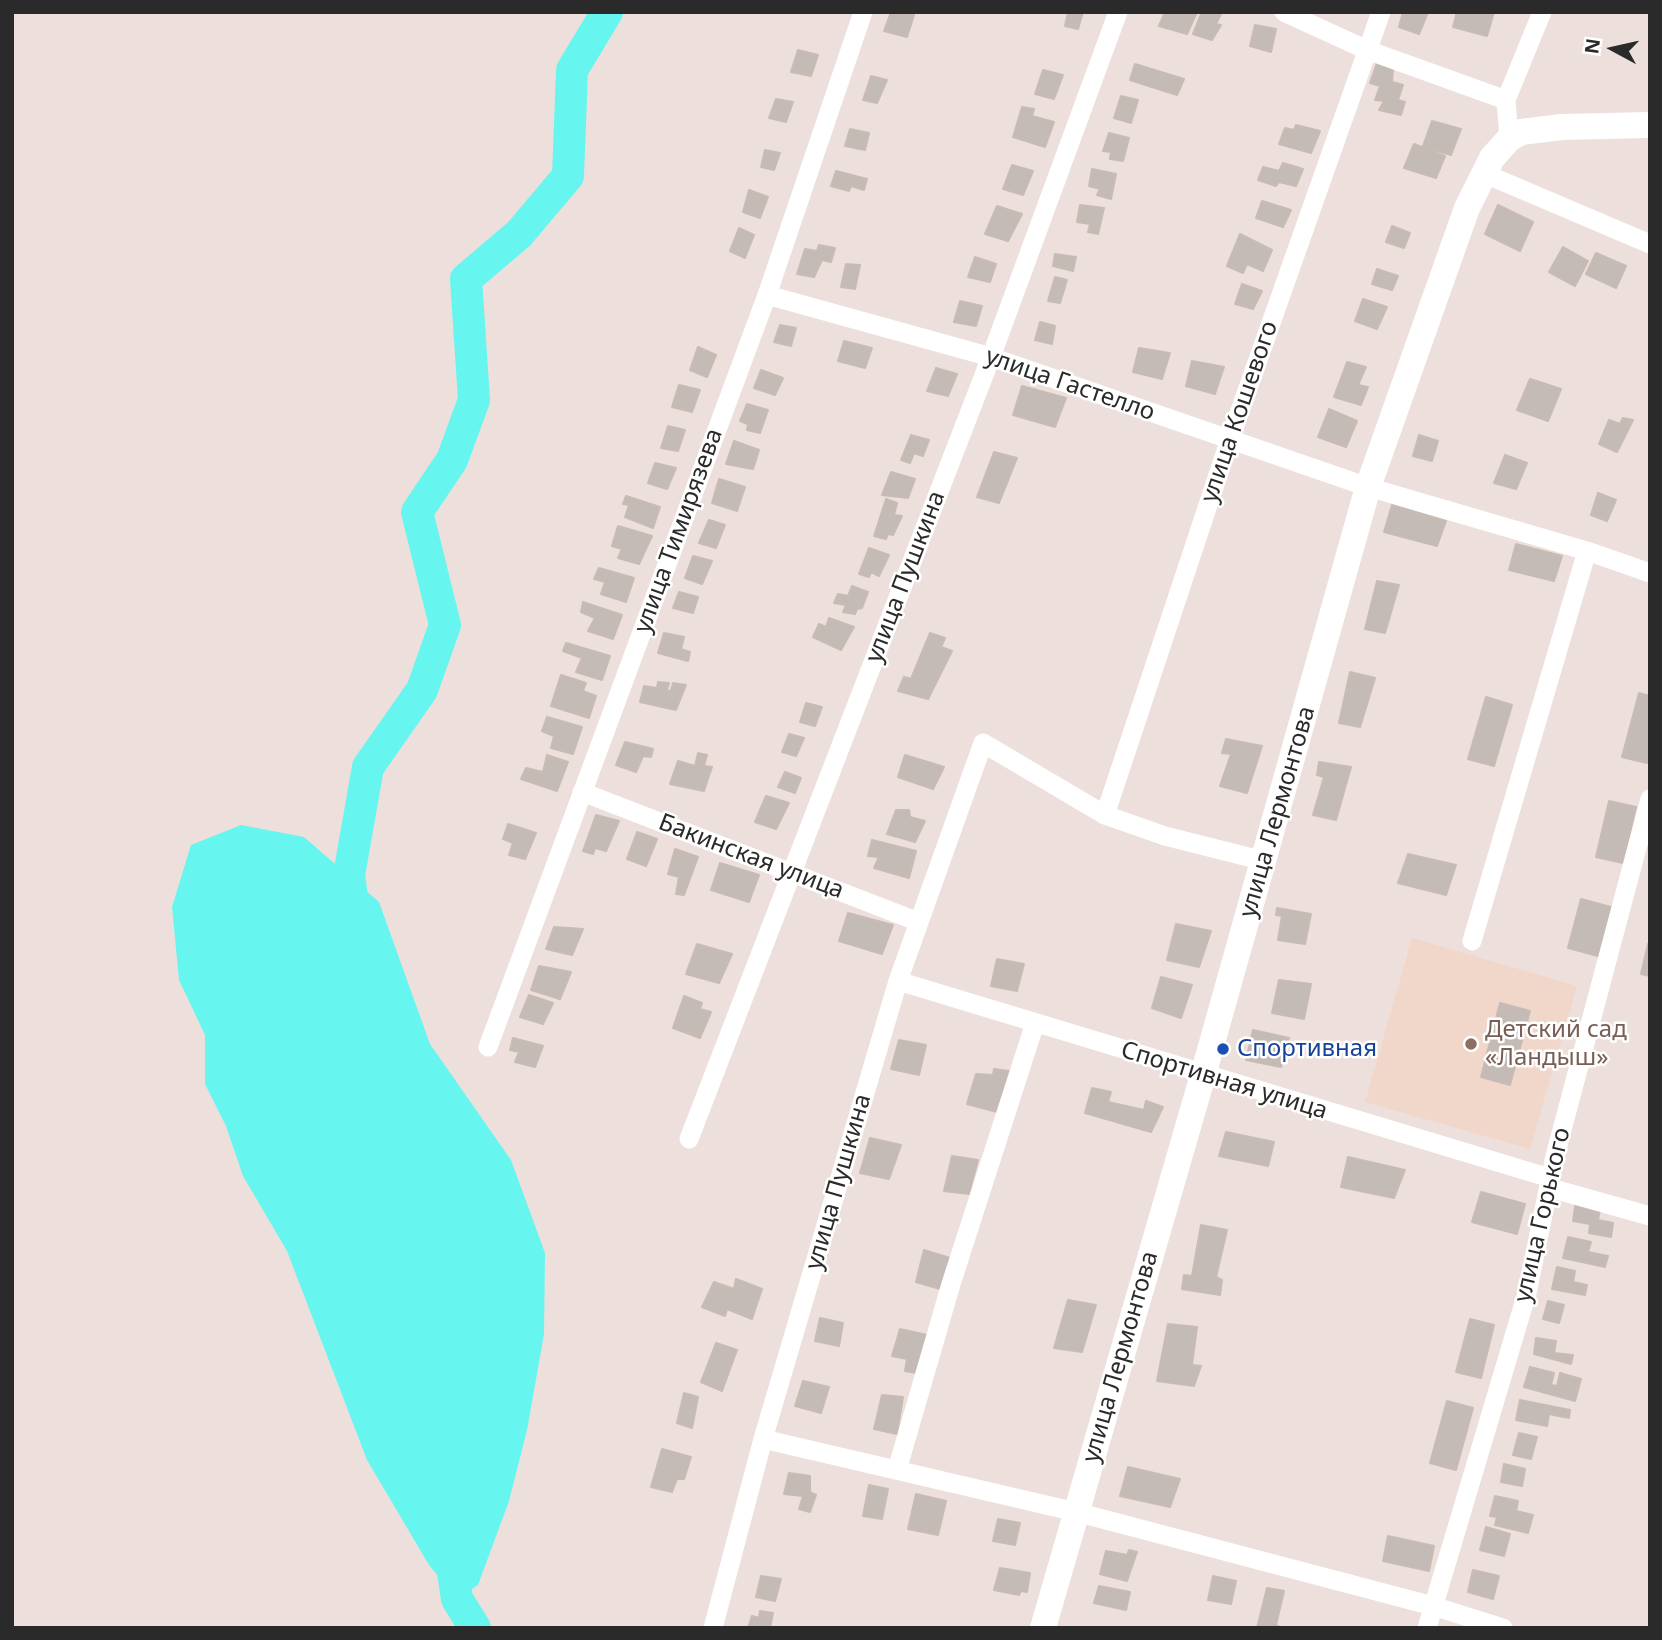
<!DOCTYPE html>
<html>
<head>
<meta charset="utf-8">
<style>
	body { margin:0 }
	#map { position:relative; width:1662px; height:1640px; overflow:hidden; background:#eddfdb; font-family:"Noto Sans",sans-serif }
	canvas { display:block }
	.frame { position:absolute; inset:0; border:14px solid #2a2a2a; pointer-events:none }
	.north { position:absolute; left:1578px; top:14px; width:70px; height:70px; -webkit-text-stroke:5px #fff; paint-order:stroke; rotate:278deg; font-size:19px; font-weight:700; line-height:28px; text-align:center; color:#2a2a2a }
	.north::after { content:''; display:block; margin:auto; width:24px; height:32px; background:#2a2a2a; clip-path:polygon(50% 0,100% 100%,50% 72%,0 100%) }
</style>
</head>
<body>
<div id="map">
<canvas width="1662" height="1640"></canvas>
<div class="frame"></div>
<div class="north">N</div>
</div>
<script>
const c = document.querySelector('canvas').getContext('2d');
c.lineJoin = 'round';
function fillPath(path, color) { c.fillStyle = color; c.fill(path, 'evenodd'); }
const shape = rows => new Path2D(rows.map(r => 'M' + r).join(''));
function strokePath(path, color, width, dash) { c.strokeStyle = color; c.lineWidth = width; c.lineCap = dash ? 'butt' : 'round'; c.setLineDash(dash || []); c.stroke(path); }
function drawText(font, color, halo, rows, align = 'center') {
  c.font = font + ' "Noto Sans",sans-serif'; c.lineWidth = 5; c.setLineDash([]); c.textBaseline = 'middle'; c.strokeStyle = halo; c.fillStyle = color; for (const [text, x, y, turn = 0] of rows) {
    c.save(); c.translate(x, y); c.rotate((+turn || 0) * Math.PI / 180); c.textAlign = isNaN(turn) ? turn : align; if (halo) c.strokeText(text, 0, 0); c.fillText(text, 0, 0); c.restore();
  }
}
fillPath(shape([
	[1412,938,1577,986,1530,1149,1365,1102]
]), '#f0d7c9');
fillPath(shape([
	[241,825,304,837,379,902,430,1044,511,1160,545,1253,544,1334,527,1430,509,1501,478,1585,457,1599,429,1565,367,1460,287,1251,243,1176,226,1126,205,1084,205,1035,179,980,172,907,191,845]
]), '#67f6ef');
strokePath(shape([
	[355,919,349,875,368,767,422,690,445,625,417,512,452,460,474,400,466,279,519,234,568,176,572,70,607,12],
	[451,1558,457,1599,475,1628]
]), '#67f6ef', 32);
const building = shape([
	[891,12,914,15,907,37,884,31,891,12],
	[1068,12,1083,12,1078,29,1065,26,1068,12],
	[1165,12,1197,12,1187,34,1159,26,1165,12],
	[1202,12,1222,12,1216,24,1221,25,1212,40,1193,34,1202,12],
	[1403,12,1428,12,1419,34,1399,27,1403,12],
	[1457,12,1494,12,1487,36,1453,27,1457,12],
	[1255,25,1276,29,1271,52,1250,46,1255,25],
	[798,50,818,55,811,76,791,72,798,50],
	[1377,63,1393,70,1392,82,1403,85,1398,100,1405,102,1401,115,1379,110,1384,101,1375,100,1380,86,1370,83,1377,63],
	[1135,64,1184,79,1177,95,1130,80,1135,64],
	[1043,70,1063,75,1054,99,1035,94,1043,70],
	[871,76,887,80,877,103,863,100,871,76],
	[1121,96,1138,100,1131,123,1114,118,1121,96],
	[776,99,793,102,786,122,769,118,776,99],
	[1022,107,1034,109,1032,116,1054,122,1045,147,1013,137,1022,107],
	[1432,121,1461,129,1451,155,1423,146,1432,121],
	[1296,125,1320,131,1311,153,1279,144,1285,128,1294,130,1296,125],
	[850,129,869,133,865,150,845,146,850,129],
	[1109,133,1129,138,1123,161,1110,159,1111,152,1103,151,1109,133],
	[1414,144,1445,156,1436,178,1404,168,1414,144],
	[765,150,780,153,774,170,761,167,765,150],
	[1283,163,1303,169,1296,186,1279,182,1276,186,1258,180,1263,167,1279,171,1283,163],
	[1012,165,1033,171,1023,195,1003,189,1012,165],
	[1092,169,1116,174,1111,199,1097,195,1100,189,1089,186,1092,169],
	[836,171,867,179,864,190,851,186,849,191,831,186,836,171],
	[749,190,768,197,760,218,743,212,749,190],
	[1262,201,1291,210,1283,227,1256,218,1262,201],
	[1080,205,1104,208,1098,234,1088,232,1090,224,1077,222,1080,205],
	[1498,205,1533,222,1520,251,1485,234,1498,205],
	[997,206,1022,214,1008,241,985,234,997,206],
	[1392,226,1410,233,1404,248,1386,242,1392,226],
	[739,228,754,235,745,258,730,251,739,228],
	[1240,234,1272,250,1263,271,1247,264,1243,273,1227,266,1240,234],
	[819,245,835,248,831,262,822,260,814,277,797,274,805,249,817,251,819,245],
	[1563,247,1588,261,1575,286,1549,272,1563,247],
	[1596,253,1626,266,1616,288,1586,274,1596,253],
	[1055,254,1076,257,1073,271,1053,266,1055,254],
	[975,257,996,264,990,282,968,277,975,257],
	[846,264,860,265,855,289,841,287,846,264],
	[1377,269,1398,276,1392,290,1372,284,1377,269],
	[1055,277,1067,280,1060,303,1048,301,1055,277],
	[1242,284,1262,291,1253,309,1235,304,1242,284],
	[1363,299,1387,307,1377,329,1355,321,1363,299],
	[960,301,982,306,976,326,954,322,960,301],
	[1040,322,1055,326,1052,344,1035,340,1040,322],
	[780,325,796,328,791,346,774,342,780,325],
	[844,341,872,348,865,368,838,361,844,341],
	[698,347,716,355,707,377,690,370,698,347],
	[1139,348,1170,353,1162,379,1133,372,1139,348],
	[1192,361,1224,367,1215,394,1186,386,1192,361],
	[1347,362,1366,367,1358,385,1368,387,1361,405,1334,397,1347,362],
	[936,368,957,374,948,396,927,391,936,368],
	[761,370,783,378,775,395,754,388,761,370],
	[1530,379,1561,389,1548,421,1517,410,1530,379],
	[679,385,700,390,692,412,672,407,679,385],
	[1022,386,1066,398,1055,427,1013,415,1022,386],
	[747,404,768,410,760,433,747,430,748,424,740,421,747,404],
	[1329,409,1357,421,1346,447,1318,437,1329,409],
	[1623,418,1633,420,1617,452,1599,444,1609,420,1620,424,1623,418],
	[668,426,685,430,678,451,661,448,668,426],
	[911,435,929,440,923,456,914,453,910,463,901,460,911,435],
	[1419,435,1438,441,1432,461,1413,456,1419,435],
	[734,441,759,450,753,469,726,464,734,441],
	[994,452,1017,458,999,503,977,497,994,452],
	[1505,455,1527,463,1516,489,1494,483,1505,455],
	[655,463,676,468,667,489,648,483,655,463],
	[891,472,915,479,908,498,882,495,891,472],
	[719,479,745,487,737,511,712,503,719,479],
	[1598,493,1616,500,1607,521,1591,515,1598,493],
	[626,496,660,507,653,528,625,517,629,505,623,504,626,496],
	[886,499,897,503,894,515,902,516,893,535,888,534,886,539,874,536,886,499],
	[1392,505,1446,521,1437,546,1384,532,1392,505],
	[709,520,725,525,716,548,699,543,709,520],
	[618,526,652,536,639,564,618,558,622,549,612,546,618,526],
	[1516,544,1562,556,1554,581,1509,570,1516,544],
	[869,548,889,555,879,576,871,572,869,577,859,574,869,548],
	[693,556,712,561,702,584,685,578,693,556],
	[599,568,634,578,626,602,601,594,605,582,594,579,599,568],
	[1377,581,1399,585,1385,633,1365,629,1377,581],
	[852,586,868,592,862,608,857,609,855,614,843,612,846,605,834,603,838,594,848,596,852,586],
	[679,592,698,597,693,613,673,608,679,592],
	[583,602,622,615,613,639,588,631,595,618,581,612,583,602],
	[829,618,854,627,841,650,813,637,819,624,826,627,829,618],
	[664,633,684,637,681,649,690,652,688,661,658,653,664,633],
	[930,633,945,638,941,647,952,651,928,699,898,691,904,677,911,679,930,633],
	[566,643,610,656,602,680,576,672,582,658,563,651,566,643],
	[1350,672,1375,678,1360,727,1339,723,1350,672],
	[561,675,586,683,583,691,596,696,589,718,551,706,561,675],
	[658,682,669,683,667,690,671,691,673,683,686,685,676,710,640,702,644,686,657,688,658,682],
	[1639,693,1650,696,1650,751,1647,763,1622,757,1639,693],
	[1486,697,1512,705,1494,766,1468,759,1486,697],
	[806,703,822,707,815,726,800,722,806,703],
	[547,717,582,727,573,754,551,748,554,736,542,731,547,717],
	[789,734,804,738,796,756,782,752,789,734],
	[1226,739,1262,746,1247,793,1220,786,1231,754,1222,753,1226,739],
	[625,742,653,749,651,757,643,756,636,772,616,765,625,742],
	[698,753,707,755,704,766,712,767,704,791,670,784,678,761,695,766,698,753],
	[547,755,568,762,557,791,521,779,526,768,543,772,547,755],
	[905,755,944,767,933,789,898,777,905,755],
	[1319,762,1351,767,1336,820,1313,815,1324,777,1317,775,1319,762],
	[785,772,801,778,795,793,778,787,785,772],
	[766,796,789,803,776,829,755,822,766,796],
	[1609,801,1636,807,1623,863,1596,857,1609,801],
	[896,810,909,810,910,817,925,821,915,842,887,834,896,810],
	[596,815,619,821,606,851,595,848,593,854,583,851,596,815],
	[508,824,536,833,525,859,509,855,513,843,503,839,508,824],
	[637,832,657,839,646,866,627,859,637,832],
	[872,840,916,851,909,878,874,868,879,857,868,856,872,840],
	[675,849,698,857,684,895,676,894,679,877,668,874,675,849],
	[1408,854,1456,865,1446,895,1398,883,1408,854],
	[720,863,759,875,749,902,711,890,720,863],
	[1581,899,1611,907,1598,956,1568,948,1581,899],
	[1277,908,1311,914,1305,944,1278,940,1282,916,1276,915,1277,908],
	[848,913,893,925,882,954,839,941,848,913],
	[1176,924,1211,931,1199,967,1167,960,1176,924],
	[554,927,583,929,572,955,546,949,554,927],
	[697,944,732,954,719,983,686,974,697,944],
	[1648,944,1650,944,1650,976,1641,974,1648,944],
	[997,959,1024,964,1017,991,991,986,997,959],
	[539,966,571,972,560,999,531,990,539,966],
	[1161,977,1192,985,1181,1018,1152,1008,1161,977],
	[1279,980,1311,984,1304,1019,1272,1013,1279,980],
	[529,995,553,1003,543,1024,520,1017,529,995],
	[684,996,702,1003,700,1009,711,1012,700,1038,673,1028,684,996],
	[1500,1003,1530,1011,1510,1085,1481,1077,1500,1003],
	[1253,1030,1289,1038,1281,1067,1246,1060,1253,1030],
	[513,1038,543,1046,535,1067,515,1062,519,1052,510,1050,513,1038],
	[899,1040,926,1045,919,1075,891,1069,899,1040],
	[994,1069,1009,1071,997,1112,967,1104,976,1074,993,1075,994,1069],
	[1092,1088,1111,1092,1108,1102,1144,1110,1146,1101,1163,1107,1151,1132,1085,1113,1092,1088],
	[1226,1132,1274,1142,1268,1166,1219,1156,1226,1132],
	[870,1138,901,1145,889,1179,860,1173,870,1138],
	[952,1156,978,1160,969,1194,944,1191,952,1156],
	[1348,1157,1405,1170,1394,1198,1341,1187,1348,1157],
	[1481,1192,1525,1204,1517,1234,1472,1222,1481,1192],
	[1576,1200,1601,1205,1598,1220,1613,1223,1611,1237,1589,1233,1590,1224,1573,1221,1576,1200],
	[1201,1225,1227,1230,1216,1277,1222,1280,1220,1295,1182,1289,1184,1275,1192,1276,1201,1225],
	[1568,1237,1591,1242,1588,1252,1608,1256,1605,1267,1563,1258,1568,1237],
	[924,1250,950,1258,940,1289,916,1282,924,1250],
	[1557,1267,1575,1271,1573,1282,1587,1285,1585,1295,1552,1289,1557,1267],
	[736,1279,762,1289,752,1319,727,1309,725,1316,702,1307,714,1282,734,1289,736,1279],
	[1068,1300,1096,1305,1082,1352,1054,1348,1068,1300],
	[1548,1301,1564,1305,1559,1323,1543,1319,1548,1301],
	[820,1318,843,1323,839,1346,815,1341,820,1318],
	[1470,1319,1494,1325,1481,1378,1456,1372,1470,1319],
	[1168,1324,1197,1327,1192,1365,1201,1366,1194,1386,1157,1381,1168,1324],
	[900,1329,927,1335,916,1373,905,1371,907,1359,892,1356,900,1329],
	[1536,1338,1556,1341,1554,1353,1573,1355,1571,1364,1534,1354,1536,1338],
	[716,1343,737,1350,722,1391,701,1382,716,1343],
	[1530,1367,1554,1373,1551,1385,1557,1386,1560,1373,1581,1379,1575,1401,1524,1387,1530,1367],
	[803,1381,829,1387,821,1413,795,1406,803,1381],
	[684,1393,698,1397,692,1428,677,1423,684,1393],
	[882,1395,903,1397,897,1434,874,1429,882,1395],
	[1520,1400,1570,1410,1569,1418,1549,1414,1547,1426,1516,1420,1520,1400],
	[1447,1401,1473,1408,1456,1470,1430,1463,1447,1401],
	[1519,1433,1537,1437,1531,1459,1513,1455,1519,1433],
	[662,1449,691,1457,684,1479,677,1479,672,1492,651,1487,662,1449],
	[1504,1464,1525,1469,1522,1486,1501,1482,1504,1464],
	[1128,1467,1180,1479,1170,1507,1120,1496,1128,1467],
	[789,1473,810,1476,810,1492,816,1495,810,1512,799,1509,803,1496,784,1494,789,1473],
	[869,1485,888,1489,882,1519,863,1516,869,1485],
	[916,1494,946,1501,938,1535,908,1529,916,1494],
	[1495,1496,1518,1501,1516,1511,1533,1515,1528,1533,1495,1525,1497,1517,1490,1516,1495,1496],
	[998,1519,1020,1523,1015,1545,993,1541,998,1519],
	[1486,1527,1510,1534,1504,1556,1480,1550,1486,1527],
	[1388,1536,1434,1546,1429,1571,1383,1561,1388,1536],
	[1129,1550,1137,1552,1127,1581,1100,1574,1106,1551,1127,1555,1129,1550],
	[1000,1568,1030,1573,1027,1592,1021,1591,1019,1595,994,1590,1000,1568],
	[1473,1570,1499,1576,1493,1599,1468,1592,1473,1570],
	[761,1576,781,1579,775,1601,756,1597,761,1576],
	[1213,1576,1236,1581,1231,1604,1208,1600,1213,1576],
	[1099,1586,1130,1592,1126,1610,1094,1603,1099,1586],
	[1267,1588,1284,1591,1276,1625,1282,1628,1257,1628,1267,1588],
	[760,1611,773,1613,770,1628,748,1628,752,1616,759,1618,760,1611]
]);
fillPath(building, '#c4bbb6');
strokePath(building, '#c8bbb4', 2);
strokePath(shape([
	[1284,12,1367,50,1506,100],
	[1509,139,1506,100,1542,12],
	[1483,173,1650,244],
	[767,295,991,357,1368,487,1587,551,1650,573],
	[582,792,919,922],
	[1105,815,1230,439,1381,12],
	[1472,941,1587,551],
	[898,981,1550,1178],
	[488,1047,767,295,863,12],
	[689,1139,991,357,1118,12],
	[1550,1188,1650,1216],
	[763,1439,1076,1512,1433,1606,1503,1628],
	[897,1470,951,1284,1035,1023],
	[713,1628,763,1439,898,981,983,743,1105,815,1165,836,1264,861],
	[1427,1628,1527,1293,1555,1156,1650,799]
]), '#fff', 19);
strokePath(shape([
	[1043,1628,1203,1075,1368,487,1467,208,1492,158,1509,139,1521,132,1562,127,1650,125]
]), '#fff', 26);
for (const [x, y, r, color] of [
	[1471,1044,7,"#8d6e63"],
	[1223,1049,7,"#1a4fb4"]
]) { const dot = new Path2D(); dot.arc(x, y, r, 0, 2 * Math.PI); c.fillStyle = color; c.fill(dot); strokePath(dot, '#fff', 2.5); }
drawText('24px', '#2a2a2a', '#fff', [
	["улица Гастелло",1070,385,19],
	["улица Кошевого",1240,412,-71],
	["улица Тимирязева",679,531,-70],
	["улица Пушкина",906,577,-69],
	["улица Лермонтова",1278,812,-74],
	["Бакинская улица",751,857,21],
	["Спортивная улица",1224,1081,17],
	["улица Пушкина",839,1182,-74],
	["улица Горького",1543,1215,-77],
	["улица Лермонтова",1121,1357,-74]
]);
drawText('24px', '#785e54', '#fff', [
	["Детский сад",1485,1030],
	["«Ландыш»",1485,1058]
], 'left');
drawText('24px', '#164399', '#fff', [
	["Спортивная",1237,1049]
], 'left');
</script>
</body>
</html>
